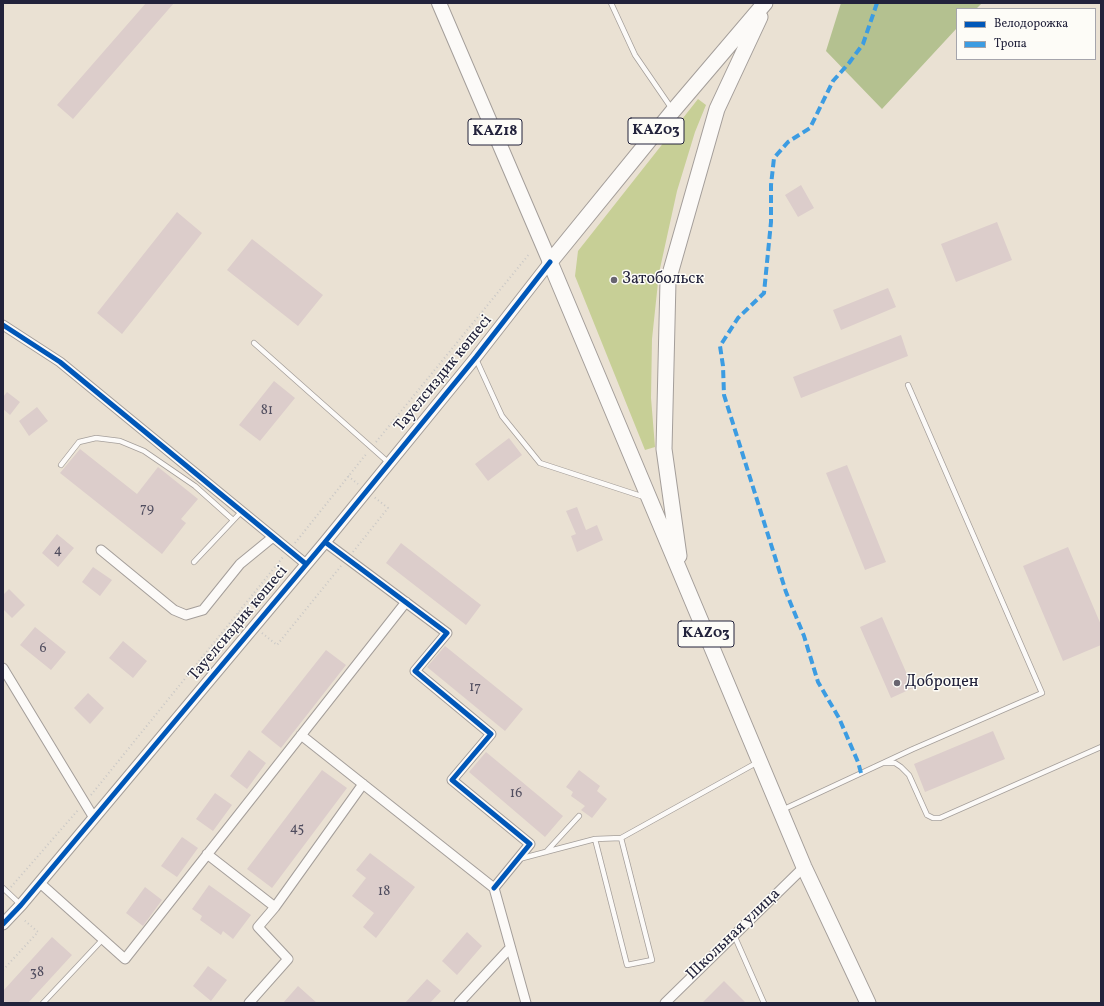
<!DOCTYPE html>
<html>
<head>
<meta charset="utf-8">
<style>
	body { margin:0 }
	#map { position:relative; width:1104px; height:1006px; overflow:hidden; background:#eae1d3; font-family:Vollkorn,serif }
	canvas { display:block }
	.frame { position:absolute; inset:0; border:4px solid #22223b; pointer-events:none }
	.legend { position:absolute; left:956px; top:8px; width:140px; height:52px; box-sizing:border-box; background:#fdfcf7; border:1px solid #a5a5ac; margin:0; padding:5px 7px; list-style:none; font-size:12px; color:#22223b }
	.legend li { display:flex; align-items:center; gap:8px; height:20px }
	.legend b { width:20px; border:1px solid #a5a5ac }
</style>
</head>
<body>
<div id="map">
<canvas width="1104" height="1006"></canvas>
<div class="frame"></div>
<ul class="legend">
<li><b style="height:5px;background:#0057b8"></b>Велодорожка</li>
<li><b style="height:5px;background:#3c9ce2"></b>Тропа</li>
</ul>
</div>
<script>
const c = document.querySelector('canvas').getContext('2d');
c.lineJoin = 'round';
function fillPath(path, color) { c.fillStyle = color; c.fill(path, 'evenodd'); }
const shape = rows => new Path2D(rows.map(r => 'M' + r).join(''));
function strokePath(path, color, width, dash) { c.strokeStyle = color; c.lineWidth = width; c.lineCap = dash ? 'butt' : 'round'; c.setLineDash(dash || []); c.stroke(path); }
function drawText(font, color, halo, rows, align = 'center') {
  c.font = font + ' Vollkorn,serif'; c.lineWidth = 3; c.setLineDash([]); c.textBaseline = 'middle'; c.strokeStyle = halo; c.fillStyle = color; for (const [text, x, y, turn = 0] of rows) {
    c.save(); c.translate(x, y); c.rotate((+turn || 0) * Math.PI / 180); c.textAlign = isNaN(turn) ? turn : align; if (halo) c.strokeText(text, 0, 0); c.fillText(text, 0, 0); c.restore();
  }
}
fillPath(shape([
	[698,99,706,105,695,132,677,191,659,273,652,339,651,398,655,447,645,450,575,276,578,251]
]), '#c7cf96');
fillPath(shape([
	[841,3,982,3,976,9,957,9,957,28,882,109,826,51]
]), '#b4c190');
fillPath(shape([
	[146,3,174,3,73,119,57,105],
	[801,185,814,208,798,217,785,195],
	[177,212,202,233,122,334,97,313],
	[997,222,1012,260,956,282,941,244],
	[252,239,323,295,298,326,227,270],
	[888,288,896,307,841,330,833,310],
	[901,335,908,356,801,398,793,377],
	[274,381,295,398,260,441,239,425],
	[7,392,20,402,10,415,3,409,3,397],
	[37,407,48,421,29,436,19,421],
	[509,438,522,455,488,481,475,464],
	[80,449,137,494,158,467,198,499,181,519,186,523,162,554,60,473],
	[847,465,886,562,865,570,826,473],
	[577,507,586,530,597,525,603,540,577,552,571,536,576,534,566,511],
	[57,534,74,548,58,567,42,553],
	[401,543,481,605,466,625,386,563],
	[1068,547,1101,625,1101,645,1063,661,1023,566],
	[93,567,112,580,100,596,82,582],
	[9,589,25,605,12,618,3,609,3,595],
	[882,617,913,688,891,698,860,627],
	[35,627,66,652,51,670,20,645],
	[123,641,147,661,133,678,109,658],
	[445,646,523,709,505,731,427,667],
	[326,650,346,665,281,748,261,732],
	[88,693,104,708,90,724,74,708],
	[993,731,1005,759,925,792,914,764],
	[249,750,266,763,247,789,230,776],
	[486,752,563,816,545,837,469,772],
	[322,770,347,788,272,888,247,869],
	[579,770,600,786,597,791,607,799,592,818,581,810,585,806,571,796,573,792,566,787],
	[215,793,232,805,213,831,196,819],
	[182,837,198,848,177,877,161,866],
	[370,853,415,887,376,938,363,927,374,913,352,896,366,878,356,870],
	[209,885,251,915,233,939,223,931,221,935,200,920,202,916,192,909],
	[145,887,162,900,143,926,126,913],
	[467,932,482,946,457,975,442,961],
	[52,937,72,955,28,1003,3,1003,3,991],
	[208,966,227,980,211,1001,193,986],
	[427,979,441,991,430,1003,405,1003],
	[724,981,746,1003,702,1003],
	[298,986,317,1003,283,1003]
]), '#dccdcb');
const service = shape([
	[611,3,635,55,672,109],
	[254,343,389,463],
	[476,359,502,416,540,463,644,497],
	[61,465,79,442,96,438,120,441,144,451,195,486,233,520],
	[194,562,242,511],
	[884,763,895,763,901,767,909,775,927,815,933,818,940,818,1101,747],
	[782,810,913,749,1042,693,908,385],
	[595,839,627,965,652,960,621,838],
	[546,852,579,816],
	[519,859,595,839,621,838,758,762],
	[3,888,21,905],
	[734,935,764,1003],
	[43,1003,103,939]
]);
const minor = shape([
	[3,325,60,362,306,564],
	[325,542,447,633,415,671,491,734,452,780,530,844,494,888],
	[101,550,174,610,186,615,203,610,240,564,273,537],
	[3,668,94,818],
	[301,735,494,888,526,1003],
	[207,854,275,907],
	[40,883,125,959,406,602],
	[249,1003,288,959,258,927,275,907,363,784],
	[459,1003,510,948],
	[665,1003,804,867]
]);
const tertiary = shape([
	[3,924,21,905,325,542,476,357,550,262]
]);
const primary = shape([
	[439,3,550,262]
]);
const trunk = shape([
	[765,3,673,111,550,262,804,867,868,1003],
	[679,556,664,449,668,281,717,109,760,17]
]);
strokePath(service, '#a49e9a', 6);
strokePath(minor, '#a49e9a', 11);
strokePath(tertiary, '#a49e9a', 13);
strokePath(primary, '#a49e9a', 16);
strokePath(trunk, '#a49e9a', 17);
strokePath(shape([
	[376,442,530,253],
	[348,476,358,484],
	[295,543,367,453],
	[353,552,388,508,374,497],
	[238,613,246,620],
	[262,633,277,645,341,566],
	[91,795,283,557],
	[11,887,78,810],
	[3,970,38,932,23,919]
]), '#cac8c6', 2, [1, 3]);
strokePath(service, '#fcfaf8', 4.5);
strokePath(minor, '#fcfaf8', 9);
strokePath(tertiary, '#fcfaf8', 11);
strokePath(primary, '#fcfaf8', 14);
strokePath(trunk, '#fcfaf8', 15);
strokePath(shape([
	[861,773,858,762,839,718,818,682,804,636,786,592,724,395,723,366,720,346,738,318,764,293,771,222,771,185,774,158,788,142,810,128,833,81,849,63,863,44,877,3]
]), '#3c9ce2', 4, [8, 4]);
strokePath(shape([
	[3,325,60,362,306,564],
	[325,542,447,633,415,671,491,734,452,780,530,844,494,888],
	[3,924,21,905,325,542,476,357,550,262]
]), '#0057b8', 5);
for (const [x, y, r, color] of [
	[614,280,4,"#686570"],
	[897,683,4,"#686570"]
]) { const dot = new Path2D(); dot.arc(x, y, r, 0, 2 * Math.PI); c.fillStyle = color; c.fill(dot); strokePath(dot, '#fdfcf7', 1.5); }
drawText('14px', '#504d5f', null, [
	["81",267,411],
	["79",147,509],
	["4",58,551],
	["6",43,649],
	["17",475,688],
	["16",516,794],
	["45",297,829],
	["18",384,892],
	["38",37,973]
]);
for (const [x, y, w] of [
	[656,131,56],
	[495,132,54],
	[706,634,56]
]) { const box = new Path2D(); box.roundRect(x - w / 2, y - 13, w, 26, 3); c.fillStyle = '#fdfcf7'; c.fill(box); strokePath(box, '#22223b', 1); }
drawText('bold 15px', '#22223b', null, [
	["KАZ03",656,131],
	["KAZ18",495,132],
	["KАZ03",706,634]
]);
drawText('16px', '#22223b', '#fdfcf7', [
	["Затобольск",622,280],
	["Доброцен",905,683]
], 'left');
drawText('16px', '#22223b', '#fdfcf7', [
	["Тауелсиздик көшесі",444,374,-51],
	["Тауелсиздик көшесі",239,624,-50],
	["Школьная улица",734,935,-44]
]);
</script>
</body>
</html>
